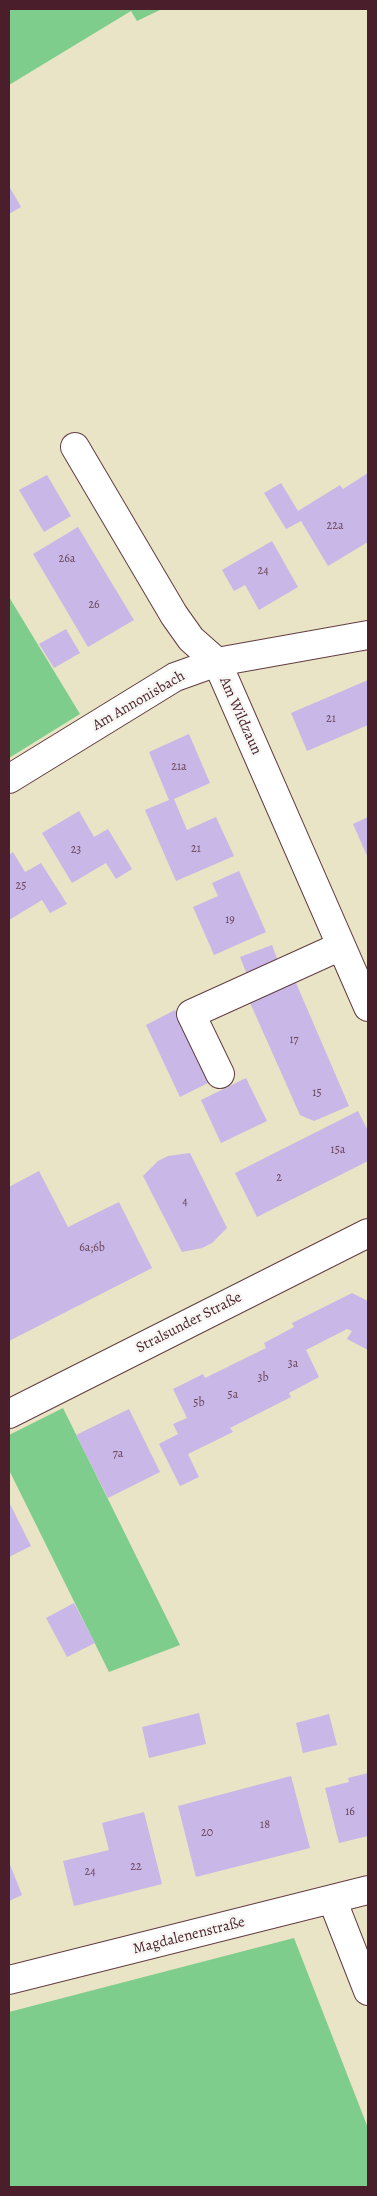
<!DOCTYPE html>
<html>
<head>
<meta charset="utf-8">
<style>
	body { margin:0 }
	#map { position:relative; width:377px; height:2196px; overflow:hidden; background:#e9e4c5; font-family:Alegreya,serif }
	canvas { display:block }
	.frame { position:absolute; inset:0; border:10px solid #4a1f2b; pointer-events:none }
</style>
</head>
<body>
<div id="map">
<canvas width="377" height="2196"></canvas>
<div class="frame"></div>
</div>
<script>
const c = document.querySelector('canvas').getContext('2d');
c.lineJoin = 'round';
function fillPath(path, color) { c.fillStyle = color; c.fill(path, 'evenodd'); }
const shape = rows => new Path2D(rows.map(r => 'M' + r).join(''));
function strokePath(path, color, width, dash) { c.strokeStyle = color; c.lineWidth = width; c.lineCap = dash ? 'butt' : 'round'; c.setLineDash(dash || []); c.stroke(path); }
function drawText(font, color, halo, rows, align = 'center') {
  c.font = font + ' Alegreya,serif'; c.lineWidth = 5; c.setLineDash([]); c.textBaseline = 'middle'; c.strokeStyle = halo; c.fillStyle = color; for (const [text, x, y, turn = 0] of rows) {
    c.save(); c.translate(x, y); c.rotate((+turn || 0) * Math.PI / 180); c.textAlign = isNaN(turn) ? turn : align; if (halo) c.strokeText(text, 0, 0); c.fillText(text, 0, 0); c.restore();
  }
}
fillPath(shape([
	[9,9,162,9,137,21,131,11,9,85],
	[9,597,80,714,9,758],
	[63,1408,180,1645,109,1672,9,1470,9,1435],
	[294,1938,368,2128,368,2187,9,2187,9,2012]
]), '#7ecd8d');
fillPath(shape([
	[9,186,21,207,9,214],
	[368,473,368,542,328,566,301,521,286,529,264,493,281,483,298,511,340,485,343,489],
	[47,475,71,516,44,532,19,490],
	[78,527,134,620,88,647,33,554],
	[272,541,298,587,259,610,245,585,234,591,222,570],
	[66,629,80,653,54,668,39,644],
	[368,680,368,725,307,751,291,713],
	[189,734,210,783,174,799,187,830,216,817,234,856,176,881,145,810,169,800,149,752],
	[79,811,94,837,108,829,132,869,116,879,106,863,72,883,42,833],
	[368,817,368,858,353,824],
	[13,852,25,872,41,863,67,904,50,913,42,900,9,920,9,855],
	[239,871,266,932,214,955,193,907,218,896,212,883],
	[272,945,279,964,248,977,240,957],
	[293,976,349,1106,314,1121,300,1115,247,996],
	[175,1010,210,1082,180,1097,146,1025],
	[246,1078,267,1121,221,1143,201,1100],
	[358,1111,368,1131,368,1161,257,1217,235,1173],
	[190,1153,227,1228,212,1243,202,1248,182,1252,143,1176,158,1161,168,1156],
	[39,1171,68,1227,119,1202,152,1268,9,1341,9,1187],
	[352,1293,368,1301,368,1350,347,1339,352,1331,347,1329,306,1350,319,1377,289,1393,291,1397,230,1428,233,1432,188,1454,199,1477,180,1486,159,1444,178,1434,173,1424,187,1418,173,1389,203,1374,205,1378,266,1348,264,1343,294,1327,292,1323],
	[129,1409,160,1472,108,1498,76,1435],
	[9,1502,31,1546,9,1557],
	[74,1603,95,1643,67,1657,46,1618],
	[199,1713,206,1744,149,1758,142,1727],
	[329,1714,337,1745,303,1753,296,1723],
	[368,1773,368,1836,339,1843,325,1788,349,1782,348,1778],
	[291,1776,310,1848,196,1877,178,1806],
	[144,1812,162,1884,74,1906,63,1861,109,1850,102,1823],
	[9,1862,22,1895,9,1901]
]), '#c8b7e7');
const minor = shape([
	[75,447,174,615,191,639,217,662,368,1007],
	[9,779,175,677,217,662,368,635],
	[220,1074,191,1014,341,946],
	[9,1414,368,1233],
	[332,1899,368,1991],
	[9,1980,368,1890]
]);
strokePath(minor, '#623d42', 30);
strokePath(minor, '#fff', 28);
drawText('12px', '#6a455a', null, [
	["22a",335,526],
	["26a",67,559],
	["24",263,571],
	["26",94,605],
	["21",331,719],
	["21a",179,767],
	["21",196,849],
	["23",76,850],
	["25",21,886],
	["19",230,920],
	["17",294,1040],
	["15",317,1093],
	["15a",338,1150],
	["2",279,1178],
	["4",185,1202],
	["6a;6b",92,1248],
	["3a",293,1364],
	["3b",263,1378],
	["5a",233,1395],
	["5b",199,1403],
	["7a",118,1454],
	["16",350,1812],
	["18",265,1825],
	["20",207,1833],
	["22",136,1867],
	["24",90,1872]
]);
drawText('15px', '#4a1f2b', '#f6f6f2', [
	["Am Annonisbach",139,701,-30],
	["Am Wildzaun",240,716,66],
	["Stralsunder Straße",189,1323,-27],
	["Magdalenenstraße",189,1936,-14]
]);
</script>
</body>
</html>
